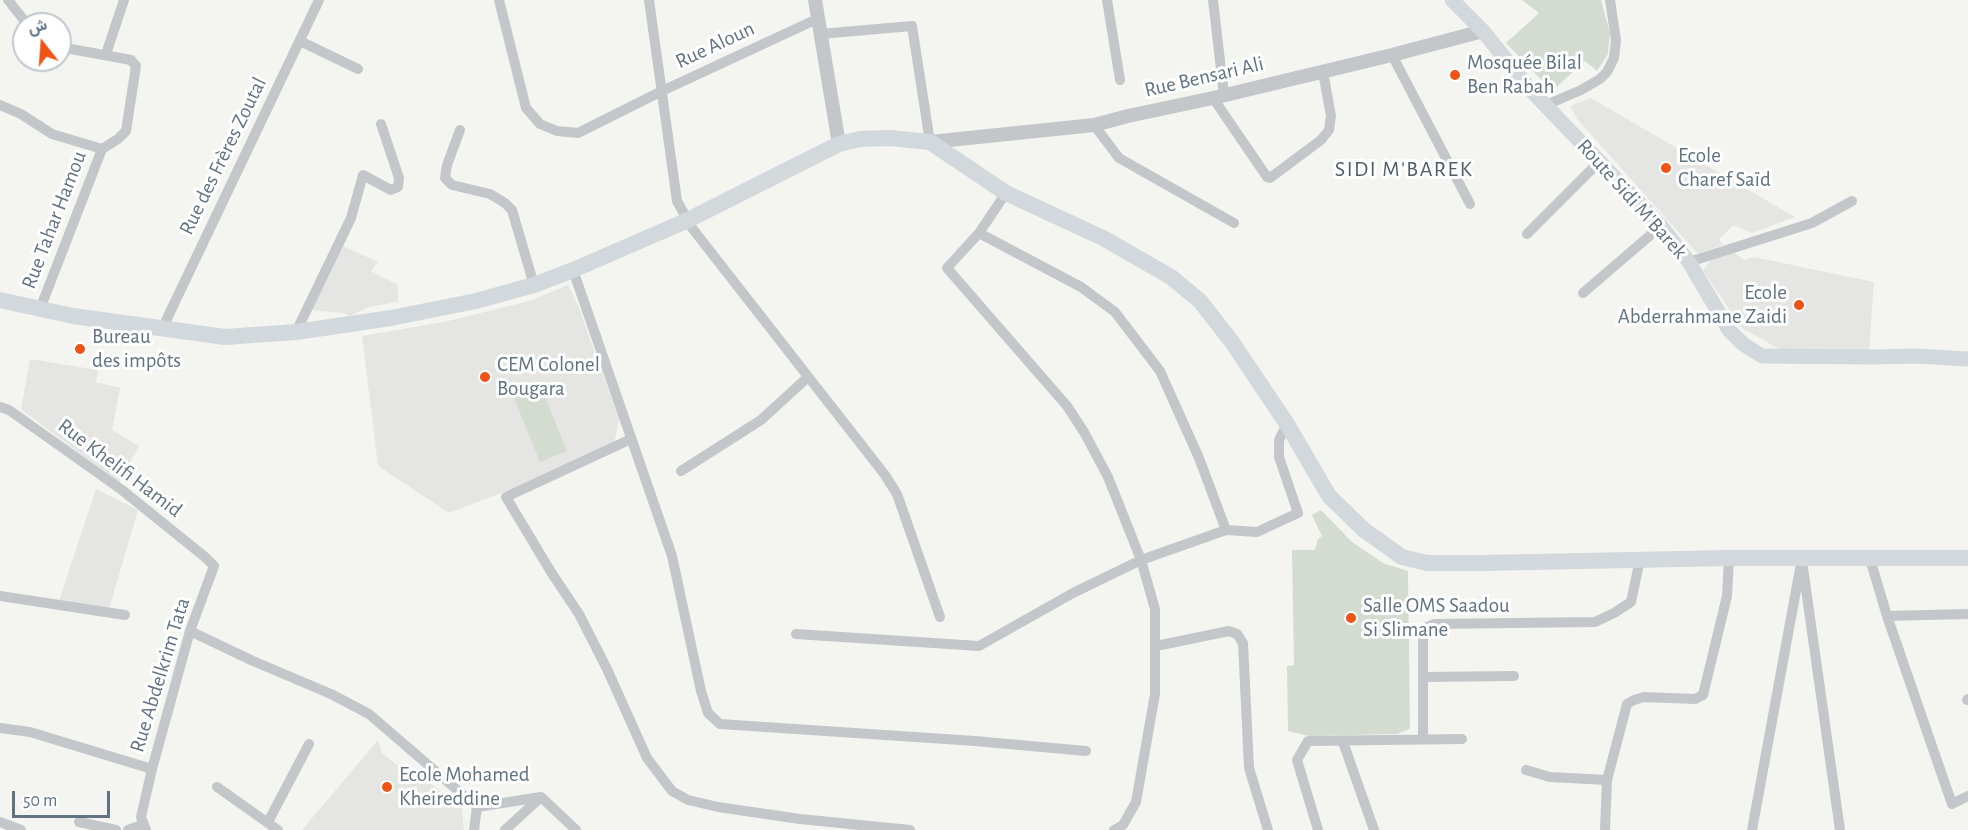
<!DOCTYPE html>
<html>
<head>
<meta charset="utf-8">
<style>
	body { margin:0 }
	#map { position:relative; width:1968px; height:830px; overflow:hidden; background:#f4f5f0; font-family:"Alegreya Sans",Vazirmatn,sans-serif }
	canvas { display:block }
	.north { position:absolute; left:12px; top:12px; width:60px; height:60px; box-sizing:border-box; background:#fff; border:2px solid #c0c7cd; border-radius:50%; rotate:343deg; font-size:16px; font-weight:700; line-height:24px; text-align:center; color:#617283 }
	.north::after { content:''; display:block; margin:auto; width:21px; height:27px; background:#ee5416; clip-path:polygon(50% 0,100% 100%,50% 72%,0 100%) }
	.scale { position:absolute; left:12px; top:791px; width:98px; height:27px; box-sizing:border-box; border:3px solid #617283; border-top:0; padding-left:8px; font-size:18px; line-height:21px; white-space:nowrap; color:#617283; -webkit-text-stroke:4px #fff; paint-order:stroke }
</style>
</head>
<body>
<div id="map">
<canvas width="1968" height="830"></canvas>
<div class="north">ش</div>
<div class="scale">50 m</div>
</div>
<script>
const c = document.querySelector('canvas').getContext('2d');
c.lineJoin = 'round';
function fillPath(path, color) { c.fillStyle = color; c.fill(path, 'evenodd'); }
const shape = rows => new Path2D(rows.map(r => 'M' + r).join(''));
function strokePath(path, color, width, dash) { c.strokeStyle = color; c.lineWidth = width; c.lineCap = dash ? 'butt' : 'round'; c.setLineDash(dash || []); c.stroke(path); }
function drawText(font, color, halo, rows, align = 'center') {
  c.font = font + ' "Alegreya Sans",sans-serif'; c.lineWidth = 6; c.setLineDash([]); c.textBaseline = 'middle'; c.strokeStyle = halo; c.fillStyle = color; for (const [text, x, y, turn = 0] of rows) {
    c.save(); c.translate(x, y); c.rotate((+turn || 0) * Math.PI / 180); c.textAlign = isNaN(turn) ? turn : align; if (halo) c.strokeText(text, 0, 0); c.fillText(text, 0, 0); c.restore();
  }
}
fillPath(shape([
	[1591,98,1795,217,1752,233,1734,225,1719,239,1723,245,1698,254,1577,119,1570,106],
	[343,246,378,262,371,271,398,285,398,302,369,307,350,316,344,313,311,310],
	[1730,249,1744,260,1754,257,1874,282,1869,351,1779,349,1742,328,1703,271,1711,260],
	[568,285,577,303,619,419,613,450,449,513,378,466,362,336,448,321,529,301],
	[30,359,98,370,96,382,120,388,112,430,139,446,119,483,21,409],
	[96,489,138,510,109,609,59,601],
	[378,740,382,753,397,765,409,766,462,809,464,830,302,830]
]), '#e5e6e4');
fillPath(shape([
	[1522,0,1601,0,1610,33,1608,54,1597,71,1585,61,1552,91,1506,43,1539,13],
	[541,387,567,451,540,462,514,398],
	[1321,510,1352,542,1383,563,1408,571,1410,729,1397,734,1309,736,1288,731,1287,666,1294,665,1292,550,1315,550,1318,539,1322,536,1312,515]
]), '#d4dcd1');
strokePath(shape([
	[8,0,27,24],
	[499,0,526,108,540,124,557,131,578,133,662,91,817,19],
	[649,0,677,201,692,228,885,475,897,494,940,617],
	[1107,0,1120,80],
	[1213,0,1224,95],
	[820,34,912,26,930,142],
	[300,41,358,69],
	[60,47,131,60,136,66,126,131,118,139,102,149],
	[106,54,124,0],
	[1392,55,1470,204],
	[1213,98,1267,177,1270,178,1321,140,1329,130,1331,116,1323,72],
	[0,105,21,114,52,134,102,149,40,309],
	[1546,105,1581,90,1600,79,1607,72,1614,58,1616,40,1610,0],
	[1094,125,1119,158,1234,223],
	[460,130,447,165,445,178,452,185,490,194,505,203,512,210,534,285],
	[1006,193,979,233,947,268,1067,406,1084,432,1108,477,1141,560,1226,530,1257,532,1298,513,1279,457,1279,440,1287,424],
	[979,233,1081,287,1115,312,1160,371,1199,458,1226,530],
	[1527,234,1600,161],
	[1689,262,1812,223,1852,201],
	[573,270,672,556,701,691,708,713,720,724,975,741,1086,751],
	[1583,293,1661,226],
	[162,329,319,0],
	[296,332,351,218,363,175,391,190,398,187,399,178,381,124],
	[0,407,9,410,122,490,205,557,214,566,190,631,152,769,141,817,146,830],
	[631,439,506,497,551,572,579,614,607,669,647,758,672,791,688,800,718,807,800,819,910,830],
	[681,471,761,420,808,377],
	[1870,559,1887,616,1952,804,1968,796],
	[1803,568,1840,830],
	[0,596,125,615],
	[1887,616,1968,614],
	[190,631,253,661,331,694,369,714,477,807,541,797],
	[796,634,979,646,1073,593,1141,560,1155,609,1155,694,1136,802,1123,825,1114,830],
	[1156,646,1229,631,1237,634,1243,643,1249,768,1268,830],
	[1424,677,1514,676],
	[1967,700,1968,699],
	[0,728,30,732,152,769],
	[1423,739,1423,633,1427,627,1434,624,1595,622,1614,613,1631,602,1640,559],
	[1343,742,1374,830],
	[1526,770,1550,777,1607,780],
	[217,787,278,830],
	[541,797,576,830],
	[0,822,21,830],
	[79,822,116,830],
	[268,822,309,744],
	[128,830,142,825],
	[474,830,477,807],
	[505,830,540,798],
	[1318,830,1297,760,1308,741,1462,739],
	[1605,830,1607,780,1627,704,1634,700,1644,697,1695,699,1703,695,1727,596,1729,558],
	[1752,830,1802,558]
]), '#c3c7ca', 10);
strokePath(shape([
	[815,0,839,144],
	[930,142,1094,125,1128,116,1213,98,1392,55,1483,31]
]), '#c3c7ca', 14);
strokePath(shape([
	[1452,0,1483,31,1527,86,1661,226,1689,262,1729,330,1743,344,1762,356,1872,357,1918,356,1968,359]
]), '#d2d8dc', 15);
strokePath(shape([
	[0,300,73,316,225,337,296,332,391,318,476,301,534,285,573,270,686,221,839,144,860,139,890,138,930,142,1006,193,1103,238,1171,277,1200,301,1232,342,1287,424,1329,496,1364,530,1402,557,1427,563,1482,563,1729,558,1968,558]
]), '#d2d8dc', 16);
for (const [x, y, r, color] of [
	[1455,75,6,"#ee5416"],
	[1666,168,6,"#ee5416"],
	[1799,305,6,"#ee5416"],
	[80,349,6,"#ee5416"],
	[485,377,6,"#ee5416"],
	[1351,618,6,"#ee5416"],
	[387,787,6,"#ee5416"]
]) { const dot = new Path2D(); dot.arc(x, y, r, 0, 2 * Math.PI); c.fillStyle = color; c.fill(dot); strokePath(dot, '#fff', 2); }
drawText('21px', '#617283', '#fff', [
	["Rue Aloun",715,45,-25],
	["Rue Bensari Ali",1204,77,-13],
	["Rue des Frères Zoutal",223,156,-64],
	["Route Sidi M'Barek",1632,199,48],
	["Rue Tahar Hamou",54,220,-69],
	["Rue Khelifi Hamid",120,468,37],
	["Rue Abdelkrim Tata",160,675,-73]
]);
drawText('21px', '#617283', '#fff', [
	["Mosquée Bilal",1467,63],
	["Ben Rabah",1467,87],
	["Ecole",1678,156],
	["Charef Saïd",1678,180],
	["Ecole",1787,293,"right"],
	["Abderrahmane Zaidi",1787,317,"right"],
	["Bureau",92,337],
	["des impôts",92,361],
	["CEM Colonel",497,365],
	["Bougara",497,389],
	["Salle OMS Saadou",1363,606],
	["Si Slimane",1363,630],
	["Ecole Mohamed",399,775],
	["Kheireddine",399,799]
], 'left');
c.letterSpacing = '1.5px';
drawText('22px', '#505c68', '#fff', [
	["SIDI M'BAREK",1404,169]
]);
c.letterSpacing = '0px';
</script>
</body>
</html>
